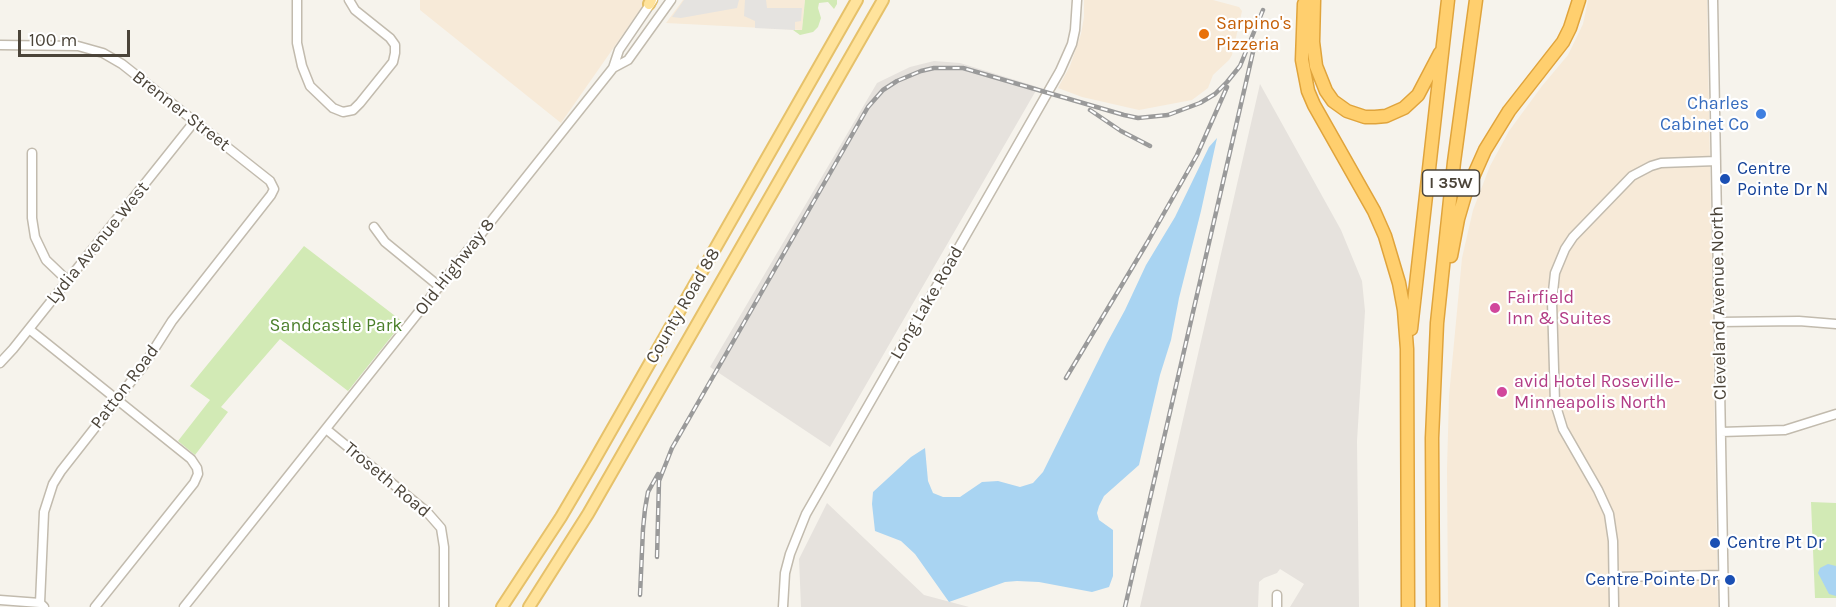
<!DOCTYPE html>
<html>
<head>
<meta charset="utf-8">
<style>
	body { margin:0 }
	#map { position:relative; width:1836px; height:607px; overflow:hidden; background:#f6f3ec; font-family:Karla,sans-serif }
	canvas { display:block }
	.scale { position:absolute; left:18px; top:30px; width:112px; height:27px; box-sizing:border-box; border:3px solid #4b4439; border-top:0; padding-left:8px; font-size:18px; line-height:21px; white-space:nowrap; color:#4b4439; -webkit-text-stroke:4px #fff; paint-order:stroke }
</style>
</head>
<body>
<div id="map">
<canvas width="1836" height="607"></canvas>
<div class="scale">100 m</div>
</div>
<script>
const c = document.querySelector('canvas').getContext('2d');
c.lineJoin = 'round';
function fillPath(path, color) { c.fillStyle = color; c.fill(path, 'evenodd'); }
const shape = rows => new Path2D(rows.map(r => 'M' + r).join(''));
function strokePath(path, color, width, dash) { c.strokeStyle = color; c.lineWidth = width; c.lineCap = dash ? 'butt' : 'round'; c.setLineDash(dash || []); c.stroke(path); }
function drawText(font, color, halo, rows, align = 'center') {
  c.font = font + ' Karla,sans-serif'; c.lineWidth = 4.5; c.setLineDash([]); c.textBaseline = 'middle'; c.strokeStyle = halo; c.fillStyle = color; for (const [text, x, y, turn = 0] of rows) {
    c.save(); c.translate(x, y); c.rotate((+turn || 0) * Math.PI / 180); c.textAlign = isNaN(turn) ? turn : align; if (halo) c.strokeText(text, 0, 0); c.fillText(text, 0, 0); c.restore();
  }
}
fillPath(shape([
	[420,0,647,0,561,123,420,10],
	[683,0,805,0,802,30,666,23],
	[1084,0,1213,0,1239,7,1242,11,1232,55,1229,60,1213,75,1208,88,1192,100,1139,110,1082,97,1058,88,1070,66,1081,34,1084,17],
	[1588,0,1707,0,1718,607,1448,607,1447,469,1449,396,1462,258,1473,210,1490,166,1509,131,1542,86,1568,55,1583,24]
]), '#f7ead8');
fillPath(shape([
	[934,61,960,63,1038,87,830,447,710,367,877,83,910,67],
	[1260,84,1341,230,1362,281,1365,311,1357,441,1359,607,1290,607,1304,584,1280,569,1277,573,1264,578,1259,582,1258,607,1140,607],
	[827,503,924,595,969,607,801,607,799,559]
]), '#e6e2dd');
fillPath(shape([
	[805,0,837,0,837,4,834,9,828,2,819,3,818,8,821,18,818,27,813,32,800,35,793,30,802,30],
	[304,246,403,322,348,391,280,339,221,407,228,412,195,455,178,441,210,400,190,386],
	[1811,502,1836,503,1836,598,1815,598]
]), '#d2eab5');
fillPath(shape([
	[684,0,739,0,737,8,681,18,672,17],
	[745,0,766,0,767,8,802,8,801,21,795,22,795,30,755,28,755,21,744,16]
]), '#e5e3e0');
fillPath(shape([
	[1217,138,1201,211,1179,298,1171,340,1160,375,1139,465,1104,496,1099,506,1097,513,1099,520,1113,530,1113,576,1109,587,1092,592,1039,582,1017,581,1005,582,949,602,915,554,901,541,875,531,872,504,873,492,911,457,925,448,928,481,933,493,943,497,960,497,982,482,998,481,1020,487,1033,483,1043,472,1107,343,1125,310,1146,265,1175,217,1209,147],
	[1828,564,1836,566,1836,596,1829,594,1818,573,1820,568]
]), '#a9d4f2');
const minor = shape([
	[297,0,297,43,302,66,310,86,333,108,343,112,353,110,360,103,393,62,395,53,395,45,390,38,355,10,349,0],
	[1713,0,1724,607],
	[0,45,78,46,103,53,122,64,270,181,274,189,271,195,172,321,144,365,61,471,53,484,44,512,40,603],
	[613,68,628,60,671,0],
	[32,153,32,218,35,237,46,260,68,281],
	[374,227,385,242,440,287],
	[1719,322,1799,321,1836,324],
	[29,329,191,459,197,468,198,474,194,483,95,607],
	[0,363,13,349,194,122],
	[326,429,427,512,441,528,444,547,444,607],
	[1721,432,1785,430,1836,414],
	[1614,577,1724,575],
	[1277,595,1277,607],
	[0,600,40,603,44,607],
	[184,607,613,68,619,50,653,0],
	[783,607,785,573,790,554,806,514,1060,71,1072,44,1075,30,1077,0],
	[1614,607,1613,541,1609,514,1598,490,1563,429,1555,403,1552,301,1555,273,1565,249,1573,237,1632,176,1651,166,1661,163,1716,161]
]);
const major = shape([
	[649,4,651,0],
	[502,607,561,517,591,466,857,0],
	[529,607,588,514,883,0]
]);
const highway = shape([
	[1306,0,1304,4,1302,60,1308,91,1314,105,1374,211,1385,236,1399,283,1404,310,1407,349,1408,607],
	[1314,0,1313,42,1316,66,1326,91,1333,101,1347,111,1365,117,1375,117,1386,116,1404,108,1418,95,1440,53],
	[1451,256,1458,219,1465,195,1485,150,1509,111,1563,42,1570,28,1579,0],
	[1411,329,1448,0],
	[1433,607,1432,438,1437,323,1454,162,1476,0]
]);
strokePath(minor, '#c2bbae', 11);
strokePath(major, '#e6c16a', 14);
strokePath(highway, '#e0a43c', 15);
strokePath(minor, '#fff', 8);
strokePath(major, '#ffe39c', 10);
strokePath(highway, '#ffcf6e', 12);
const rail = shape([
	[1090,110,1121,131,1150,146],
	[1066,378,1147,243,1197,155,1227,87],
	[657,557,659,481,672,448,868,107,883,90,897,81,921,71,934,68,963,68,1124,115,1138,118,1168,115,1200,103,1215,94,1227,82,1240,66,1263,10],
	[640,595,643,529,645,509,648,492,658,474],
	[1125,607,1253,52]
]);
strokePath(rail, '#9a9a9a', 4.5);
strokePath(rail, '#fff', 2, [7]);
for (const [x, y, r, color] of [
	[1204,34,6,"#e8710a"],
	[1761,114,6,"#3f7fe0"],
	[1725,179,6,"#1a4fb4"],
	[1495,308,6,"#d1479c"],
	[1502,392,6,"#d1479c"],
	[1715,543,6,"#1a4fb4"],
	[1730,580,6,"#1a4fb4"]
]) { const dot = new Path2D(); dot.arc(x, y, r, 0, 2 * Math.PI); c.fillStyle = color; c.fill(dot); strokePath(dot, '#fff', 2); }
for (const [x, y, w] of [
	[1451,183,57]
]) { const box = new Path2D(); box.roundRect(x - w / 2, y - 13, w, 26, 4.5); c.fillStyle = '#fff'; c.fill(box); strokePath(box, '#4b4439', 1.5); }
drawText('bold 16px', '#4b4439', null, [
	["I 35W",1451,183]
]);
drawText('18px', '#c56008', '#fff', [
	["Sarpino's",1216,24],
	["Pizzeria",1216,45]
], 'left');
drawText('18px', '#366cbe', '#fff', [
	["Charles",1749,104],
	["Cabinet Co",1749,125]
], 'right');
drawText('18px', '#4b4439', '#fff', [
	["Brenner Street",181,111,38],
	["Lydia Avenue West",98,243,-51],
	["Old Highway 8",455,267,-52],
	["Long Lake Road",927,303,-60],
	["Cleveland Avenue North",1719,303,-91],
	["County Road 88",683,306,-60],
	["Patton Road",125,387,-53],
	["Troseth Road",387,480,40]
]);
drawText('18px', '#164399', '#fff', [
	["Centre",1737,169],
	["Pointe Dr N",1737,190],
	["Centre Pt Dr",1727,543],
	["Centre Pointe Dr",1718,580,"right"]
], 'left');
drawText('18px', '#b23c85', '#fff', [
	["Fairfield",1507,298],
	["Inn & Suites",1507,319],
	["avid Hotel Roseville-",1514,382],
	["Minneapolis North",1514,403]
], 'left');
drawText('18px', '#4a7f2a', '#fff', [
	["Sandcastle Park",336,326]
]);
</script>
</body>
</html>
